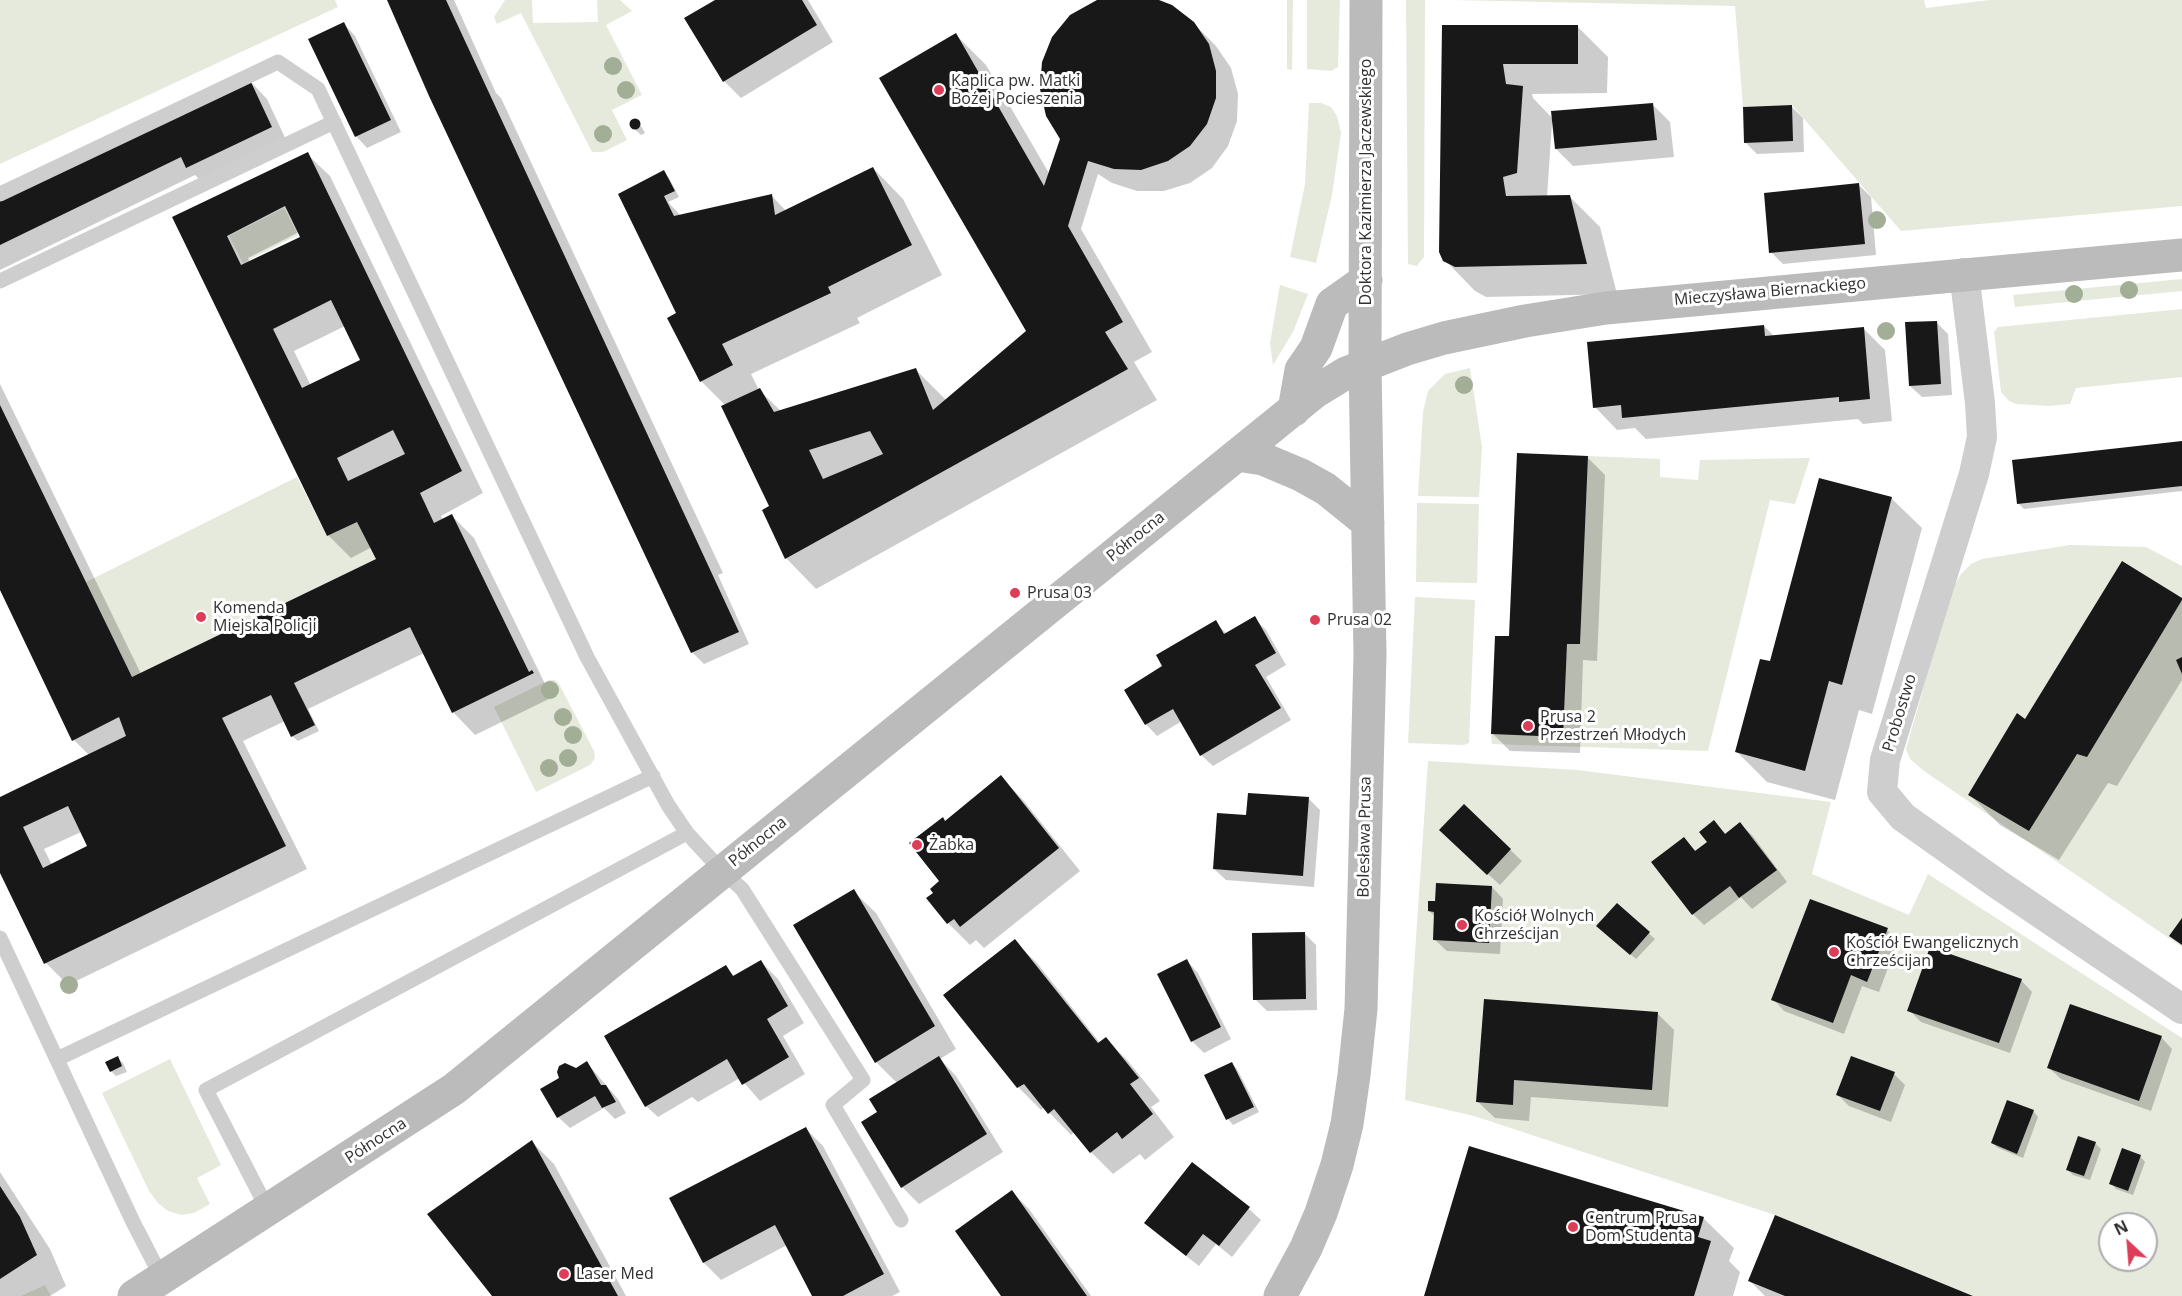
<!DOCTYPE html>
<html>
<head>
<meta charset="utf-8">
<style>
	body { margin:0 }
	#map { position:relative; width:2182px; height:1296px; overflow:hidden; background:#fff; font-family:"Open Sans",sans-serif }
	canvas { display:block }
	.north { position:absolute; left:2098px; top:1212px; width:60px; height:60px; box-sizing:border-box; background:#fff; border:2px solid #adadad; border-radius:50%; rotate:334deg; font-size:16px; font-weight:700; line-height:24px; text-align:center; color:#313131 }
	.north::after { content:''; display:block; margin:auto; width:21px; height:27px; background:#de3d58; clip-path:polygon(50% 0,100% 100%,50% 72%,0 100%) }
</style>
</head>
<body>
<div id="map">
<canvas width="2182" height="1296"></canvas>
<div class="north">N</div>
</div>
<script>
const c = document.querySelector('canvas').getContext('2d');
c.lineJoin = 'round';
function fillPath(path, color) { c.fillStyle = color; c.fill(path, 'evenodd'); }
const shape = rows => new Path2D(rows.map(r => 'M' + r).join(''));
function strokePath(path, color, width, dash) { c.strokeStyle = color; c.lineWidth = width; c.lineCap = dash ? 'butt' : 'round'; c.setLineDash(dash || []); c.stroke(path); }
function drawText(font, color, halo, rows, align = 'center') {
  c.font = font + ' "Open Sans",sans-serif'; c.lineWidth = 6; c.setLineDash([]); c.textBaseline = 'middle'; c.strokeStyle = halo; c.fillStyle = color; for (const [text, x, y, turn = 0] of rows) {
    c.save(); c.translate(x, y); c.rotate((+turn || 0) * Math.PI / 180); c.textAlign = isNaN(turn) ? turn : align; if (halo) c.strokeText(text, 0, 0); c.fillText(text, 0, 0); c.restore();
  }
}
fillPath(shape([
	[0,0,335,0,338,7,0,164],
	[505,0,532,0,533,23,598,22,597,0,620,0,632,11,606,25,642,95,612,110,627,140,603,152,592,152,521,13,497,24,494,17],
	[1287,0,1293,0,1292,70,1287,69],
	[1307,0,1340,0,1338,67,1331,71,1307,69],
	[1406,0,1425,0,1424,257,1417,266,1408,264],
	[1452,0,1924,0,1926,8,1989,0,2182,0,2182,206,1901,231,1792,105,1743,107,1735,6],
	[1309,103,1321,103,1331,107,1337,116,1341,133,1332,195,1316,263,1290,257,1305,184],
	[284,208,298,235,243,263,229,236],
	[2182,279,2182,291,2015,307,2013,295],
	[1280,285,1308,294,1293,332,1273,365,1270,343],
	[2182,309,2182,377,2076,388,2070,404,2049,406,2016,404,2009,401,2001,392,1994,332,1998,327],
	[1470,368,1482,447,1479,497,1418,496,1423,412,1428,391,1445,374],
	[1588,456,1660,459,1660,477,1698,480,1700,460,1810,458,1795,504,1770,500,1708,751,1492,744,1491,734,1563,737,1567,644,1580,644],
	[297,477,327,536,357,522,376,559,132,677,86,582],
	[1417,503,1479,504,1477,583,1416,582],
	[2070,545,2146,547,2182,566,2182,947,1924,771,1910,759,1906,749,1951,591,1961,574,1971,564,1982,559],
	[1415,597,1475,600,1469,743,1464,745,1408,743],
	[549,680,555,680,559,684,594,751,595,758,590,765,536,792,494,707],
	[1428,761,1577,770,1831,802,1812,874,1909,915,1928,874,2182,1038,2182,1296,1974,1296,1775,1215,1474,1116,1405,1100],
	[2110,1224,2146,1224,2146,1260,2110,1260],
	[170,1059,221,1165,197,1178,210,1204,194,1213,181,1215,168,1211,158,1203,149,1191,102,1093],
	[45,1285,51,1296,21,1296]
]), '#e5eadd');
fillPath(shape([
	[388,0,454,0,496,93,501,98,723,573,718,575,749,644,704,664,693,653],
	[718,0,808,0,833,42,741,98,724,81],
	[1102,0,1155,0,1193,23,1216,46,1231,68,1238,94,1237,121,1228,146,1212,168,1190,183,1164,191,1137,191,1112,183,1098,174,1081,229,1152,352,1134,362,1157,400,816,589,786,558,764,511,771,506,725,405,701,381,678,313,620,194,664,172,669,178,679,197,668,202,681,216,772,196,786,211,873,168,903,199,942,275,857,318,860,323,751,374,759,390,781,411,916,370,947,401,1028,332,956,35,986,65,1050,175],
	[344,24,355,36,401,132,367,148,356,136],
	[1443,26,1578,27,1608,57,1607,93,1532,94,1533,98,1553,119,1653,105,1670,122,1674,157,1573,166,1556,149,1554,123,1552,123,1547,197,1569,196,1600,227,1617,294,1486,297,1475,291,1445,260],
	[250,81,267,99,288,144,204,184,195,175,0,270,0,202],
	[1791,106,1803,118,1804,152,1757,154,1746,143],
	[633,120,641,126,645,133,641,135,631,126],
	[307,154,330,176,483,493,441,516,443,520,452,516,474,538,546,686,555,696,475,735,453,712,424,653,308,709,319,731,298,741,292,736,285,721,243,741,307,869,68,985,46,963,0,871,0,799,89,755,74,740,0,587,0,384,141,674,378,559,372,547,351,558,328,535,174,218],
	[299,232,302,237,250,263,248,258],
	[345,326,362,360,311,386,294,351],
	[81,832,89,847,52,865,44,849],
	[1859,185,1871,197,1876,255,1783,264,1771,252],
	[1936,322,1948,334,1952,395,1922,397,1910,386],
	[1764,326,1774,336,1863,328,1885,350,1892,421,1863,424,1858,419,1646,439,1635,428,1617,430,1595,407],
	[2182,443,2182,491,2024,509,2018,503],
	[1587,457,1605,475,1597,661,1583,660,1580,753,1510,751,1492,733,1510,638],
	[1891,498,1922,528,1872,714,1859,710,1835,800,1767,782,1737,752,1771,663],
	[2182,600,2182,680,2117,786,2108,783,2059,860,2000,825,1970,795,2026,721],
	[1254,618,1266,630,1286,665,1266,677,1291,720,1213,766,1201,755,1182,721,1157,736,1146,724,1164,667,1215,622,1227,634],
	[1001,777,1023,800,1080,871,984,948,976,940,970,945,948,923,935,893,942,882,946,822],
	[1309,799,1320,810,1314,887,1226,880,1214,869,1247,817],
	[1464,806,1522,861,1500,885,1452,841],
	[1714,822,1726,834,1740,824,1752,835,1787,882,1752,909,1741,897,1704,925,1693,914,1684,839,1697,852,1709,842],
	[1492,887,1503,899,1500,954,1447,951,1435,940,1436,917,1429,911,1437,903],
	[853,891,876,913,956,1049,940,1059,956,1076,1003,1152,919,1204,902,1187,879,1112,898,1084,876,1062],
	[1617,905,1655,939,1636,959,1604,931],
	[1887,930,1898,941,1879,992,1862,986,1844,1034,1784,1011,1773,999],
	[1304,933,1316,945,1317,1010,1267,1011,1255,999],
	[1014,941,1037,963,1100,1043,1106,1039,1128,1061,1160,1101,1151,1107,1174,1137,1145,1160,1140,1154,1113,1174,1091,1152,1075,1132,1071,1135,1044,1107,1041,1110,1018,1087,945,995],
	[1187,961,1198,973,1231,1039,1204,1053,1192,1041],
	[761,962,778,979,804,1023,783,1036,805,1074,760,1101,740,1078,698,1102,692,1097,658,1117,646,1106,725,967,735,977],
	[2021,980,2032,992,2010,1053,1921,1022,1909,1010],
	[1485,1001,1657,1013,1674,1030,1668,1107,1531,1097,1529,1121,1495,1118,1477,1101],
	[2161,1037,2172,1049,2151,1111,2061,1079,2049,1068],
	[118,1058,123,1063,127,1072,116,1076,111,1071],
	[587,1063,618,1099,626,1113,615,1119,604,1108,570,1128,558,1117,561,1079],
	[1232,1063,1237,1069,1259,1112,1233,1125,1228,1119],
	[1894,1074,1905,1085,1891,1122,1849,1106,1837,1094],
	[2033,1111,2038,1117,2023,1158,1998,1148,1992,1143],
	[805,1128,823,1146,900,1292,892,1296,814,1296,787,1245,721,1280,704,1263,671,1199],
	[532,1142,554,1164,626,1296,494,1296],
	[2095,1143,2101,1149,2090,1180,2073,1175,2067,1169],
	[2140,1156,2145,1162,2133,1195,2116,1189,2111,1183],
	[1192,1164,1249,1209,1261,1220,1232,1257,1216,1244,1199,1266,1158,1234,1146,1223],
	[0,1172,50,1249,66,1286,50,1296,0,1296],
	[1012,1192,1029,1209,1091,1296,1003,1296],
	[1703,1218,1734,1248,1729,1261,1740,1272,1733,1296,1425,1296],
	[1750,1281,1970,1296,1765,1296]
]), '#0003');
fillPath(shape([
	[387,0,446,0,739,632,691,653,429,96],
	[715,0,802,0,817,25,723,82,684,18],
	[1097,0,1159,0,1172,5,1194,22,1209,44,1216,71,1216,98,1207,124,1190,146,1168,161,1141,170,1114,169,1088,161,1068,226,1123,322,1105,332,1128,369,785,559,762,510,769,506,721,406,760,388,774,412,916,368,933,410,1026,331,879,78,956,33,1044,186,1060,139,1046,116,1040,89,1042,62,1052,37,1070,15],
	[870,431,883,454,823,479,809,450],
	[344,22,391,120,355,137,308,39],
	[1442,25,1578,25,1578,64,1503,64,1506,84,1523,86,1517,173,1503,177,1506,196,1570,195,1587,264,1455,267,1443,261,1439,252],
	[250,80,272,127,186,168,181,157,0,245,0,201],
	[1653,103,1657,140,1555,149,1551,111],
	[1792,105,1793,141,1744,143,1743,107],
	'629.5 124a5.5 5.5 0 1 1 11 0a5.5 5.5 0 1 1-11 0Z',
	[308,152,462,471,420,493,434,523,452,514,529,672,532,670,534,673,452,713,410,627,294,683,315,725,291,737,271,695,222,718,286,846,44,964,0,873,0,797,126,736,119,717,72,741,0,590,0,405,132,677,376,559,357,522,327,536,172,217],
	[285,206,300,237,241,265,227,236],
	[331,300,360,360,302,388,273,329],
	[393,430,405,454,348,481,337,458],
	[68,806,87,846,43,868,23,827],
	[873,167,912,245,828,287,831,293,722,344,733,365,700,382,667,318,676,313,618,194,664,170,675,191,664,196,674,216,772,194,775,215],
	[1859,183,1865,244,1769,253,1764,193],
	[1937,321,1941,384,1909,386,1905,322],
	[1764,325,1765,336,1864,327,1870,399,1839,402,1839,397,1622,418,1621,405,1593,408,1587,342],
	[2182,441,2182,486,2017,504,2012,460],
	[1517,453,1588,456,1580,644,1567,644,1563,737,1491,734,1495,636,1509,636],
	[1819,478,1892,497,1842,685,1829,681,1805,771,1735,752,1760,659,1770,661],
	[2122,561,2182,598,2182,600,2087,757,2077,754,2029,831,1968,795,2017,713,2025,719],
	[1255,616,1276,653,1255,665,1281,708,1200,756,1173,709,1145,725,1124,690,1162,666,1156,655,1216,620,1224,634],
	[2182,657,2182,674,2176,660],
	[1001,775,1059,848,960,927,954,919,947,924,926,898,933,893,930,889,939,881,909,843,943,817,945,821],
	[1248,793,1309,797,1303,876,1213,869,1217,813,1246,815],
	[1464,804,1511,849,1487,875,1439,830],
	[1714,820,1725,834,1740,822,1777,870,1739,898,1730,886,1692,915,1651,862,1684,837,1695,851,1707,842,1699,832],
	[1436,883,1492,886,1489,943,1433,940,1434,912,1428,911,1428,901,1435,901],
	[854,889,935,1026,875,1063,793,925],
	[1810,899,1888,928,1867,982,1851,975,1833,1023,1771,1000],
	[1617,903,1650,932,1630,955,1596,926],
	[2182,918,2182,945,2169,936],
	[1305,932,1306,999,1253,1000,1252,933],
	[1015,939,1098,1043,1106,1037,1139,1078,1130,1084,1153,1114,1122,1139,1117,1132,1090,1153,1054,1109,1048,1114,1024,1084,1017,1088,943,995],
	[1930,947,2022,979,1999,1043,1907,1011],
	[1187,959,1221,1027,1191,1042,1157,974],
	[761,960,788,1006,767,1019,789,1057,742,1085,727,1059,645,1107,604,1036,726,965,733,976],
	[1484,999,1658,1012,1652,1090,1514,1080,1513,1105,1476,1102],
	[2070,1004,2162,1036,2139,1101,2047,1068],
	[118,1056,122,1066,110,1072,105,1062],
	[939,1056,987,1134,901,1188,861,1122,877,1112,869,1099],
	[1851,1056,1895,1072,1880,1111,1836,1095],
	[587,1061,601,1085,606,1085,616,1102,602,1108,595,1096,557,1118,540,1089,559,1078,557,1072,559,1066,565,1063,576,1068],
	[1232,1062,1254,1107,1226,1120,1204,1075],
	[2007,1100,2034,1110,2017,1154,1991,1143],
	[806,1127,884,1274,843,1296,812,1296,775,1225,703,1263,669,1198],
	[2078,1136,2096,1142,2084,1176,2066,1170],
	[532,1140,618,1296,492,1296,427,1214],
	[1469,1146,1704,1217,1698,1237,1711,1241,1694,1296,1424,1296],
	[2122,1148,2141,1155,2128,1191,2109,1184],
	[1192,1162,1250,1207,1219,1246,1203,1234,1186,1256,1144,1223],
	[0,1186,20,1217,37,1255,0,1279],
	[1012,1190,1087,1296,1001,1296,955,1231],
	[1775,1215,1856,1248,1973,1296,1785,1296,1748,1281]
]), '#181818');
strokePath(shape([
	[0,194,278,62,318,89,587,657,668,805,687,833,722,871,742,889,863,1080,833,1105,901,1220],
	[0,281,334,122],
	[0,938,133,1222,162,1278],
	[57,1059,653,776],
	[268,1210,206,1090,687,833]
]), '#cecece', 15);
strokePath(shape([
	[1964,273,1980,403,1982,437,1974,474,1885,760,1882,792,1903,817,1996,883,2182,1009]
]), '#cecece', 30);
strokePath(shape([
	[1294,410,1301,370,1316,348,1332,304,1366,280],
	[1237,455,1263,459,1301,475,1326,489,1368,523],
	[134,1296,454,1089,1315,392,1346,373,1407,349,1444,338,1525,321,1606,308,2182,255],
	[1280,1296,1306,1248,1321,1213,1337,1165,1347,1124,1354,1075,1361,1009,1370,655,1365,365,1366,0]
]), '#bbb', 33);
c.fillStyle = '#a3ae96';
for (const [x, y] of [
	[613,66],
	[626,90],
	[603,134],
	[1877,220],
	[2129,290],
	[2074,294],
	[1886,331],
	[1464,385],
	[550,690],
	[563,717],
	[573,735],
	[568,758],
	[549,768],
	[69,985]
]) { c.beginPath(); c.arc(x, y, 9, 0, 2 * Math.PI); c.fill(); }
for (const [x, y, r, color] of [
	[939,90,6,"#de3d58"],
	[1015,593,6,"#de3d58"],
	[201,617,6,"#de3d58"],
	[1315,620,6,"#de3d58"],
	[1528,726,6,"#de3d58"],
	[917,845,6,"#de3d58"],
	[1462,925,6,"#de3d58"],
	[1834,952,6,"#de3d58"],
	[1573,1227,6,"#de3d58"],
	[564,1274,6,"#de3d58"]
]) { const dot = new Path2D(); dot.arc(x, y, r, 0, 2 * Math.PI); c.fillStyle = color; c.fill(dot); strokePath(dot, '#fff', 2); }
drawText('16px', '#313131', '#fff', [
	["Kaplica pw. Matki",951,81],
	["Bożej Pocieszenia",951,99],
	["Prusa 03",1027,593],
	["Komenda",213,608],
	["Miejska Policji",213,626],
	["Prusa 02",1327,620],
	["Prusa 2",1540,717],
	["Przestrzeń Młodych",1540,735],
	["Żabka",929,845],
	["Kościół Wolnych",1474,916],
	["Chrześcijan",1474,934],
	["Kościół Ewangelicznych",1846,943],
	["Chrześcijan",1846,961],
	["Centrum Prusa",1585,1218],
	["Dom Studenta",1585,1236],
	["Laser Med",576,1274]
], 'left');
drawText('16px', '#313131', '#fff', [
	["Doktora Kazimierza Jaczewskiego",1366,182,-90],
	["Mieczysława Biernackiego",1770,292,-5],
	["Północna",1136,537,-39],
	["Probostwo",1900,713,-73],
	["Bolesława Prusa",1365,837,-89],
	["Północna",758,842,-39],
	["Północna",376,1141,-33]
]);
</script>
</body>
</html>
